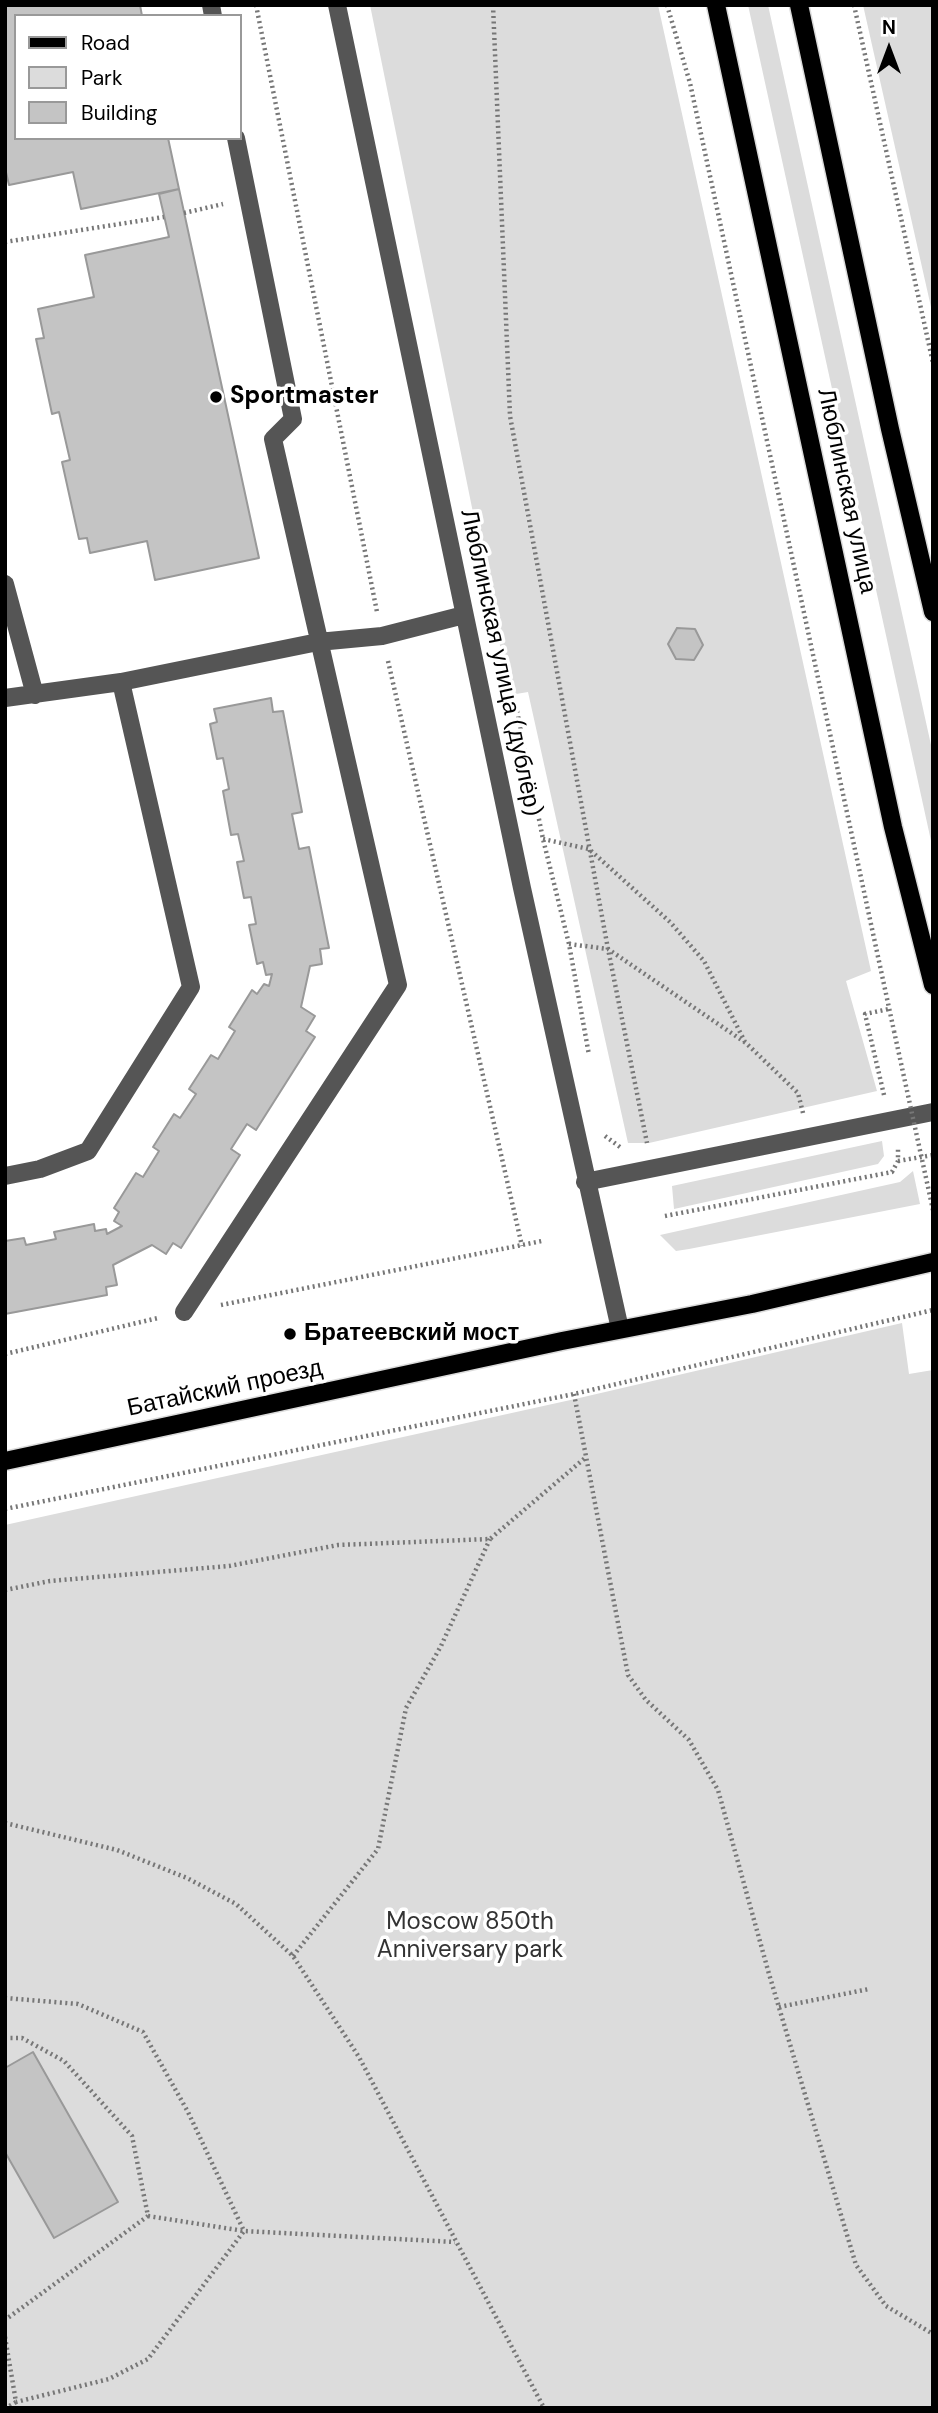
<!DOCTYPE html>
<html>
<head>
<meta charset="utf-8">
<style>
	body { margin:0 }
	#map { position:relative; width:938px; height:2413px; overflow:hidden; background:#fff; font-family:"DM Sans",sans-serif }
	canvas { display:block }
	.frame { position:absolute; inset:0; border:7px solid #000; pointer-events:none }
	.legend { position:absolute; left:14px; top:14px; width:228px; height:126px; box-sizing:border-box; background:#fff; border:2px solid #999; margin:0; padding:9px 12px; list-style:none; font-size:21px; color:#000 }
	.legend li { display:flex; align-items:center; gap:14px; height:35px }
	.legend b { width:35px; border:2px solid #999 }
	.north { position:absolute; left:854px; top:14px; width:70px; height:70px; -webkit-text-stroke:5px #fff; paint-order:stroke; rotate:0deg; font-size:19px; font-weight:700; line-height:28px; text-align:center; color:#000 }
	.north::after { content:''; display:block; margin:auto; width:24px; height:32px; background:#000; clip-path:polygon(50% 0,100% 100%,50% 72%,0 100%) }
</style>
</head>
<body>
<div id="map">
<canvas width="938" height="2413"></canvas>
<div class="frame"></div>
<ul class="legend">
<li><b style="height:9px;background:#000"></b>Road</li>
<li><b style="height:19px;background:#dcdcdc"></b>Park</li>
<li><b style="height:19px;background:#c4c4c4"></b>Building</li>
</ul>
<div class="north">N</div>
</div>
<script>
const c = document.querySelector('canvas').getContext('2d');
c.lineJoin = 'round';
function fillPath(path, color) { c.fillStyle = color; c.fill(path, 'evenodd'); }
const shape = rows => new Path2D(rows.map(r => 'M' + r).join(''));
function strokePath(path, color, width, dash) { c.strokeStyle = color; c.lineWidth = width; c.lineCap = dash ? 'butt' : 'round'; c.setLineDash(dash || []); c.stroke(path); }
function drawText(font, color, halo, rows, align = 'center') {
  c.font = font + ' "DM Sans",sans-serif'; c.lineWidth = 7; c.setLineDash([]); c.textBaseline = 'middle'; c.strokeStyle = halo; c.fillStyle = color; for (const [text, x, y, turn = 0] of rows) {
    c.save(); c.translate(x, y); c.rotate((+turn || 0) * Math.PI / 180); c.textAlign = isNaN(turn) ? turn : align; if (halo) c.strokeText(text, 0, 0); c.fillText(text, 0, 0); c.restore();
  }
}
fillPath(shape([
	[370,5,658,5,871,971,846,981,877,1091,649,1143,628,1143,528,692,510,695],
	[748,5,768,5,933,754,933,850],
	[863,5,933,5,933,316],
	[882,1141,884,1156,878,1164,674,1209,672,1186],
	[913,1171,920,1204,689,1249,676,1251,660,1235,900,1182],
	[902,1323,909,1374,933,1370,933,2408,5,2408,5,1525,575,1399]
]), '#dcdcdc');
const building = shape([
	[5,5,140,5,142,16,16,16,16,138,168,138,179,189,81,209,73,172,9,185,5,168,5,5],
	[179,189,259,558,155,580,147,541,90,553,87,538,79,539,62,462,70,460,59,412,52,414,36,339,44,338,38,309,94,297,85,255,169,237,159,194,179,189],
	[677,628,695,629,703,645,694,660,676,659,668,644,677,628],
	[271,698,273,712,283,711,302,812,292,814,299,849,309,847,329,948,320,949,322,964,310,966,301,1007,315,1016,306,1031,315,1037,256,1130,247,1124,231,1149,240,1155,181,1248,173,1243,166,1254,152,1245,113,1265,117,1285,106,1287,107,1295,5,1314,5,1241,24,1238,26,1245,56,1239,54,1232,94,1224,95,1231,106,1229,107,1234,122,1226,114,1221,119,1212,114,1208,136,1173,143,1177,159,1151,153,1147,174,1114,180,1118,196,1094,189,1089,211,1055,218,1059,235,1031,229,1027,252,990,257,994,264,984,269,986,272,974,266,975,263,962,257,964,249,925,256,924,251,897,244,898,237,862,244,861,238,834,231,835,223,791,229,789,223,758,217,759,210,724,217,722,214,709,271,698],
	[33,2052,118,2202,54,2238,5,2152,5,2068,33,2052]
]);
fillPath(building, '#c4c4c4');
strokePath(building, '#999', 2);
const major = shape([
	[716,5,893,827,933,985],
	[799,5,890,429,933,612],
	[5,1461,562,1341,752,1304,933,1262]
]);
strokePath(major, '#dbdbdb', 21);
strokePath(shape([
	[256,5,377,612],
	[493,5,510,416,608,949,647,1143],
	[667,5,690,83,894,1031],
	[854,5,933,363],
	[184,213,223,204],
	[5,242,164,217],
	[388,661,522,1246],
	[517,711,543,839,569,944,589,1055],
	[543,839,589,849,670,922,704,961,745,1042],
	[569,944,608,949,746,1043,798,1093,803,1113],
	[884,1095,865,1014,889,1009],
	[605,1136,620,1147],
	[898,1161,933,1155],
	[665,1216,892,1172,898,1161,898,1148],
	[221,1305,542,1241],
	[5,1354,158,1318],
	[574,1394,628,1675,646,1700,689,1740,718,1790,769,1974,856,2265,886,2306,933,2334],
	[5,1509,574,1394,933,1310],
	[5,1590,50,1581,229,1566,338,1545,490,1539,585,1458],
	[5,1823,117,1850,187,1878,236,1904,293,1956,359,2057,544,2408],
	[293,1956,378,1849,406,1708,441,1646,490,1539],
	[5,1998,78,2004,143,2032,188,2112,244,2231,148,2359,109,2379,16,2402],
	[779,2007,869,1989],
	[5,2038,22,2038,64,2061,132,2136,148,2216,5,2320],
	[148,2216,244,2231,455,2242],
	[5,2337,16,2402,6,2408]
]), '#777', 4.5, [2, 3.5]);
strokePath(shape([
	[211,5,213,16],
	[337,5,522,888,620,1329],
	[5,584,35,695],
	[5,698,121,682,318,642,382,636,464,615],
	[5,1176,40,1169,88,1151,191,987,121,682],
	[585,1182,933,1112],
	[184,1312,398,985,273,439,293,419,236,138]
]), '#555', 18);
strokePath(major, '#000', 18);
strokePath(shape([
	[894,1031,933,1210]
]), '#777', 4.5, [2, 3.5]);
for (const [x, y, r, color] of [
	[216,397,7,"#000"],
	[290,1334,7,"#000"]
]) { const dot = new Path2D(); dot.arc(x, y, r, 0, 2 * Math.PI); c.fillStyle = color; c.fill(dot); strokePath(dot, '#fff', 2.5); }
drawText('bold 24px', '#000', '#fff', [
	["Sportmaster",230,397],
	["Братеевский мост",304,1334]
], 'left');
drawText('24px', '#000', '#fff', [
	["Люблинская улица",846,491,78],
	["Люблинская улица (дублёр)",500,663,78],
	["Батайский проезд",225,1389,-12]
]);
drawText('24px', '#333', '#fff', [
	["Moscow 850th",470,1923],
	["Anniversary park",470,1951]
]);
</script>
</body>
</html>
